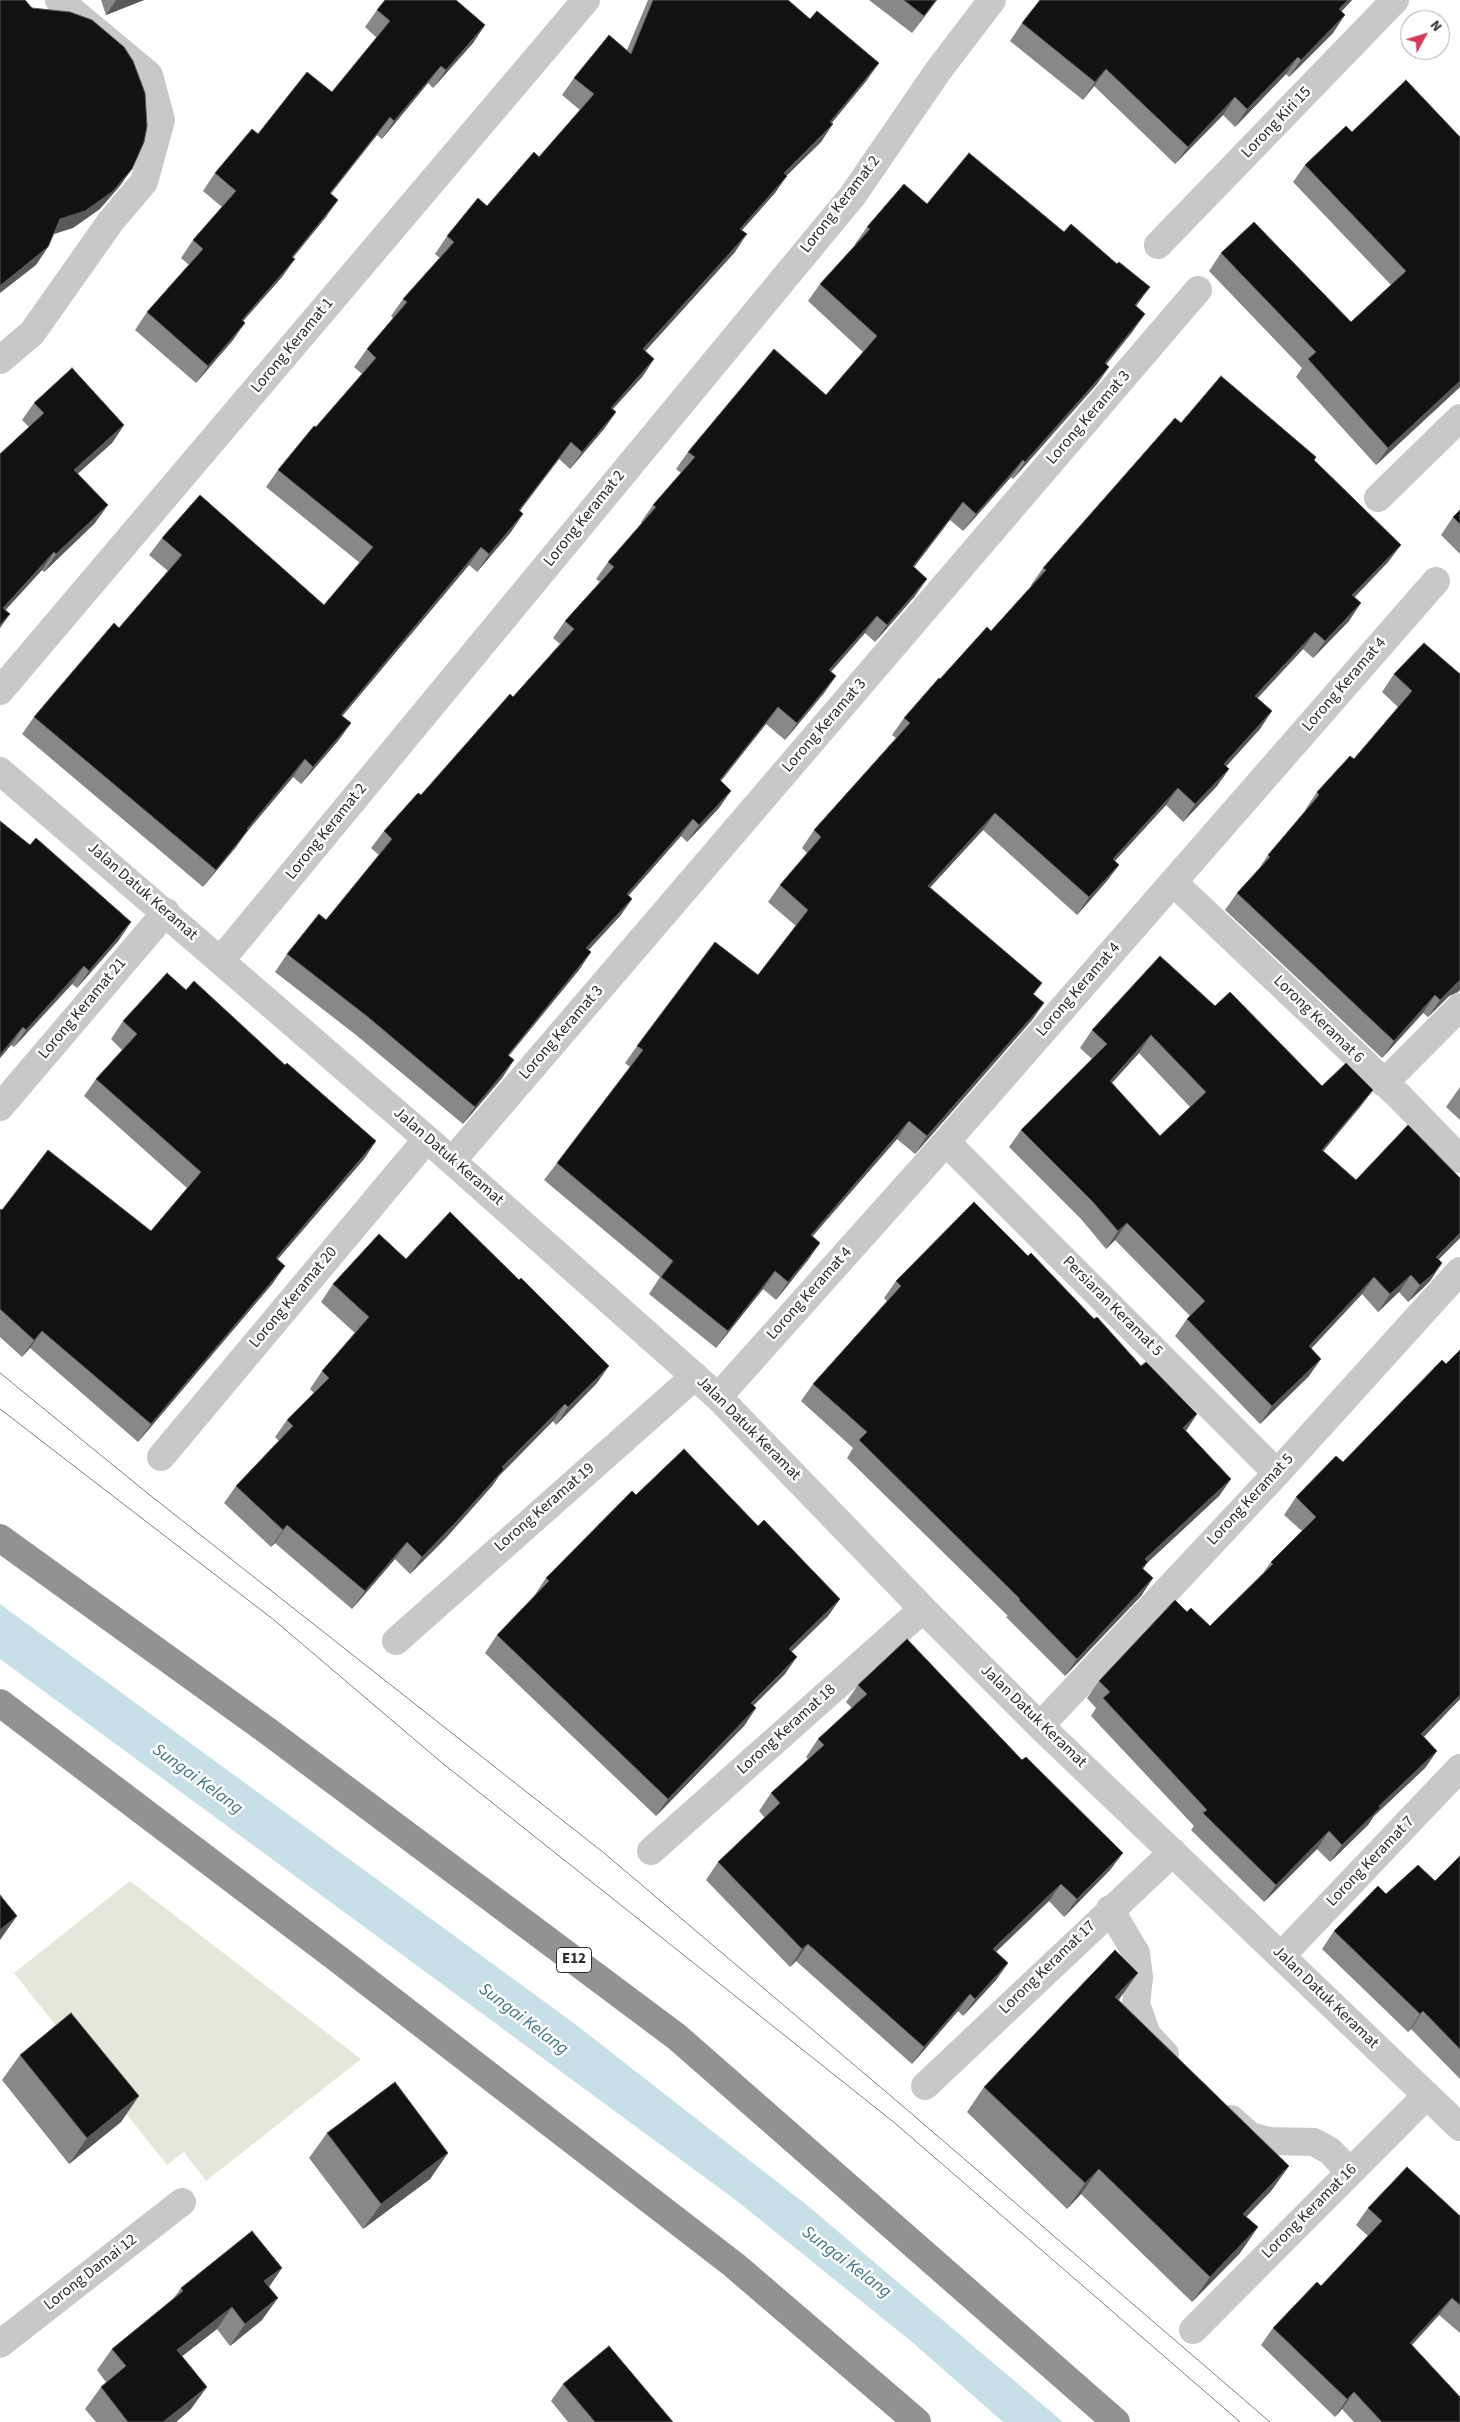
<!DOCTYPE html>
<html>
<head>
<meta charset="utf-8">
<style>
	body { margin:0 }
	#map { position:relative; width:1460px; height:2422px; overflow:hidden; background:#fff; font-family:"Source Sans 3",sans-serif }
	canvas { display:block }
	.north { position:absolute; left:1400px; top:10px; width:50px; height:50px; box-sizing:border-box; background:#fff; border:1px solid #aaa; border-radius:50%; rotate:51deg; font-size:14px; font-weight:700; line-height:20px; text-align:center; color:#2b2b2b }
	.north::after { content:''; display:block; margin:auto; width:18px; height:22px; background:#d63a5b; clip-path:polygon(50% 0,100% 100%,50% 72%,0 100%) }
</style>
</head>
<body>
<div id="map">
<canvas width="1460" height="2422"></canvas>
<div class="north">N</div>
</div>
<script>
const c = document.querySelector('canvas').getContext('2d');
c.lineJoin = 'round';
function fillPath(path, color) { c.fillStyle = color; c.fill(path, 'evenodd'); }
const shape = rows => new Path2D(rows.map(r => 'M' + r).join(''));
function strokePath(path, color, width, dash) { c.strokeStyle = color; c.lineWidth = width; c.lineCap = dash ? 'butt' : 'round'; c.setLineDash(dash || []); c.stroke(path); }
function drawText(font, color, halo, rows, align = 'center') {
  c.font = font + ' "Source Sans 3",sans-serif'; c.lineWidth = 5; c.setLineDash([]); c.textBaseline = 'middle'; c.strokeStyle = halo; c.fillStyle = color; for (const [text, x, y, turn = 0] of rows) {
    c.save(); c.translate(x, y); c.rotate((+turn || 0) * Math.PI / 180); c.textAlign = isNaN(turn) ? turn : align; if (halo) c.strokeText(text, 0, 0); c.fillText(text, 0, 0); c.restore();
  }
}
fillPath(shape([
	[130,1881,361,2059,206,2181,184,2152,167,2165,14,1973]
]), '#e4e8da');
fillPath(shape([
	[0,1604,575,2024,808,2206,1063,2422,1003,2422,912,2342,737,2201,0,1659]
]), '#c7dfe7');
strokePath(shape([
	[1158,245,1395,0],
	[0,360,32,333,111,221,144,182,161,120,149,75,59,0],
	[1378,498,1460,418],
	[0,691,586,0],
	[0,771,427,1139,718,1397,923,1609,1040,1726,1460,2127],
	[1173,882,1399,1096,1460,1159],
	[221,960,853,195,938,71,992,0],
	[1384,1083,1460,1007],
	[0,1107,166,912],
	[946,1142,1277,1473],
	[452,1161,1198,290],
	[718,1397,946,1142,1436,581],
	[161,1457,427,1139],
	[396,1641,695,1376],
	[1040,1726,1277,1473,1460,1271],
	[651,1851,923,1609],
	[1110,1909,1136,1953,1139,1977,1136,2004,1147,2035,1165,2054],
	[1281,1956,1460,1768],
	[925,2086,1173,1852],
	[1231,2119,1250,2136,1270,2141,1314,2142,1330,2151,1350,2172],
	[1193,2330,1427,2095],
	[0,2344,182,2202]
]), '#c8c8c8', 28);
strokePath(shape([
	[0,1538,269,1732,677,2037,1116,2422],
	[0,1703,338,1959,734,2265,917,2422]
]), '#929292', 28);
strokePath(shape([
	[0,1373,146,1492,604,1853,905,2108,1270,2422],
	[0,1409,274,1620,441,1762,896,2124,1240,2422]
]), '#808080', 1);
fillPath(shape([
	[101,0,144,0,106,15],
	[648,0,788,0,867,80,832,123,821,142,787,175,775,193,742,230,735,252,645,351,654,359,642,377,613,409,616,412,604,429,570,469,559,459,519,511,511,532,477,572,469,565,342,716,351,723,338,741,301,784,293,777,248,830,236,847,203,887,22,734,34,717,119,628,168,571,149,555,162,538,324,605,360,563,266,487,278,470,362,374,354,367,367,349,393,318,391,316,403,299,440,258,435,254,447,236,487,206,539,157,580,110,562,95,574,78,627,50],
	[869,0,937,0,912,33],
	[1352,0,1341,12,1333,33,1289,77,1286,74,1235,127,1223,115,1175,164,1094,86,1083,100,1010,41,1022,23],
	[457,1,485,25,473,43,433,88,428,83,382,139,377,135,331,194,326,217,293,258,282,277,243,321,233,340,196,383,135,330,147,312,189,265,181,258,193,240,222,207,203,191,215,173,258,134,332,92,377,38,365,27,377,10],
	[1346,126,1460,387,1376,465,1296,377,1302,368,1209,271,1221,253,1351,322,1391,285,1293,182,1305,165],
	[927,204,1136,306,1133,331,1106,364,1109,367,1097,384,1013,479,1011,477,963,531,950,520,914,567,915,596,875,642,865,633,831,672,836,676,824,693,785,740,766,724,721,781,719,808,687,842,681,836,629,895,632,899,620,916,588,950,591,952,579,970,509,1056,514,1060,502,1078,463,1124,356,1035,275,972,287,954,326,920,379,855,371,848,384,831,421,795,513,697,560,644,553,638,565,621,600,582,596,579,608,562,642,523,641,522,653,505,681,473,676,469,688,452,826,395,863,352,808,301,820,284,856,245,855,244,867,227],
	[34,403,124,425,112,443,77,474,95,523,44,572,42,570,5,610,0,628,29,427,22,420],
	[1181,423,1314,460,1401,545,1388,562,1355,597,1349,621,1313,658,1303,649,1258,698,1260,729,1226,766,1229,769,1217,786,1183,822,1166,805,1115,861,1119,865,1106,882,1077,915,983,830,930,887,1042,983,1034,994,1044,1003,1032,1020,915,1154,897,1139,812,1236,820,1243,808,1260,776,1300,763,1289,716,1348,649,1294,660,1277,544,1180,557,1163,630,1067,625,1063,637,1046,758,975,796,926,768,902,780,885,807,853,802,848,814,830,896,738,892,735,904,718,940,679,991,631,1032,586,1031,585,1043,568],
	[1460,510,1460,554,1441,535,1453,517],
	[1424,643,1458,992,1449,996,1428,1017,1423,1013,1382,1058,1225,910,1237,893,1256,873,1268,855,1305,811,1305,810,1317,792,1354,759,1398,707,1382,692,1394,674],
	[0,821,119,940,77,988,72,984,14,1047,11,1045,0,1058],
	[186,990,285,1065,376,1141,364,1159,278,1259,273,1283,138,1442,30,1348,22,1357,0,1337,0,1209,2,1210,151,1231,187,1188,84,1096,96,1079,122,1050,111,1039,123,1021],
	[1215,1006,1322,1086,1373,1090,1360,1107,1323,1151,1356,1180,1460,1178,1460,1238,1439,1259,1442,1263,1430,1281,1421,1290,1408,1302,1399,1292,1378,1312,1362,1294,1311,1348,1309,1376,1260,1424,1175,1336,1187,1319,1190,1316,1115,1240,1106,1249,1081,1219,1009,1147,1021,1130,1092,1059,1080,1048,1092,1030],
	[1139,1053,1190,1107,1160,1136,1112,1083],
	[1460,1087,1460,1120,1446,1107],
	[1028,1256,1094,1319,1141,1366,1197,1414,1186,1431,1231,1479,1219,1496,1147,1563,1143,1569,1153,1578,1141,1596,1065,1676,1006,1617,1008,1616,847,1458,853,1448,801,1401,813,1384,887,1301,884,1298,896,1281],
	[406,1259,597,1383,556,1425,553,1421,499,1476,492,1486,445,1539,410,1574,395,1559,352,1609,275,1543,271,1547,224,1503,236,1486,279,1441,275,1437,287,1420,314,1393,310,1389,322,1371,355,1333,321,1302,333,1284],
	[1336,1456,1460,1699,1424,1737,1437,1751,1425,1768,1374,1816,1368,1825,1330,1862,1317,1849,1264,1902,1191,1830,1194,1826,1091,1716,1096,1708,1087,1698,1099,1681,1187,1612,1210,1626,1263,1573,1271,1562,1302,1531,1284,1515,1296,1497],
	[636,1495,758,1526,840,1599,828,1616,792,1651,785,1674,753,1706,756,1708,744,1726,656,1816,485,1653,497,1635,534,1596,546,1578],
	[858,1685,1022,1760,1123,1853,1110,1870,1064,1917,1049,1901,996,1952,1008,1963,996,1980,963,2016,958,2011,912,2064,796,1961,790,1967,706,1880,718,1862,765,1818,759,1811,771,1793,808,1759,806,1757,818,1739,852,1708,846,1702],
	[1460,1856,1460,2079,1411,2029,1408,2032,1322,1949,1334,1931,1386,1894,1435,1881],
	[1120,1998,1119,2000,1289,2166,1271,2191,1246,2217,1258,2227,1240,2253,1192,2302,1081,2194,1067,2209,967,2112,984,2087],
	[20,2055,121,2122,69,2164,2,2080],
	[327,2133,448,2153,430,2179,363,2229,309,2158],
	[1368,2208,1460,2216,1460,2333,1439,2315,1412,2345,1460,2422,1354,2422,1342,2409,1335,2417,1261,2345,1273,2328,1321,2286,1368,2236,1356,2225],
	[269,2287,262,2320,230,2346,217,2329,182,2356,191,2409,176,2422,96,2422,85,2409,101,2387,106,2382,97,2370,112,2349,173,2299,181,2288],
	[563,2384,673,2422,568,2422,551,2401]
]), '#888');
fillPath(shape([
	[116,0,144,0,106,15],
	[936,0,937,0,912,33,924,16],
	[1348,0,1352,0,1327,27,1339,9],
	[1345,15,1333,33,1289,77,1301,60],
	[485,25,473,43,433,88,446,70],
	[1298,57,1286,74,1235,127,1247,109],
	[879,63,867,80,818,139,833,124,821,142,772,190,784,173,830,122],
	[441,66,428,83,382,139,394,121],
	[1106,69,1094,86,1083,100,1095,82],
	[1235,97,1223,115,1175,164,1188,147],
	[390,117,377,135,317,210,330,193],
	[132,169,120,186,100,209,73,228,48,236,60,219],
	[787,176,775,193,728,246,740,229],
	[338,200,326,217,279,274,292,257],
	[747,234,735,252,631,367,643,349],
	[48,247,36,265,0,293,0,286],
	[295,259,282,277,229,337,242,320],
	[1150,287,1137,305,1122,323,1135,305],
	[1145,314,1133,331,1093,381,1105,363],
	[245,323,233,340,196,383,208,366],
	[654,359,642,377,598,425,611,408],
	[1109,367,1097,384,1013,479,1025,462],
	[1460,381,1460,387,1376,465,1388,448],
	[616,412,604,429,570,469,582,452],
	[124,425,112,443,62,488,74,470],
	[571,442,559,459,507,528,519,510],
	[1023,460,1011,477,963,531,976,514],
	[963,502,950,520,901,584,913,566],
	[108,505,95,523,44,572,56,554],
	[523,514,511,532,477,572,489,554],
	[1401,545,1388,562,1340,612,1352,595],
	[481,547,469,565,329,732,341,715],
	[54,552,42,570,0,616,3,608],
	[927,579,915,596,875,642,887,625],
	[1361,603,1349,621,1313,658,1325,641],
	[10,614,0,628,0,625],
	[877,616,865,633,817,687,829,670],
	[1315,632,1303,649,1243,713,1255,696],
	[836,676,824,693,785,740,797,723],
	[778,707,766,724,708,797,720,780],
	[1272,711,1260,729,1212,782,1224,764],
	[351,723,338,741,301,784,313,767],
	[305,759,293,777,235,846,247,829],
	[1229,769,1217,786,1183,822,1195,804],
	[1178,788,1166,805,1100,877,1113,859],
	[731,791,719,808,687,842,699,825],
	[995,813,983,830,916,903,928,886],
	[693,819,681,836,615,911,627,894],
	[248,830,236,847,203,887,216,870],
	[1119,865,1106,882,1077,915,1089,897],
	[632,899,620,916,574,966,586,948],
	[131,922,119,940,77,988,89,971],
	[591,952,579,970,495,1072,508,1055],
	[84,966,72,984,14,1047,26,1030],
	[1460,980,1460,990,1458,992,1449,996,1428,1017,1440,1000],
	[1435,995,1423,1013,1382,1058,1394,1041],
	[1044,1003,1032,1020,915,1154,927,1136],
	[23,1027,11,1045,0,1058,0,1055],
	[1151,1035,1139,1053,1098,1098,1110,1081],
	[514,1060,502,1078,463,1124,475,1107],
	[1373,1090,1360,1107,1310,1167,1322,1150],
	[909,1121,897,1139,799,1252,811,1235],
	[376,1141,364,1159,264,1275,276,1258],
	[1127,1223,1115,1240,1106,1249,1118,1231],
	[1460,1233,1460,1238,1424,1274,1436,1257],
	[820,1243,808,1260,776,1300,788,1282],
	[1442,1263,1430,1281,1421,1290,1408,1302,1420,1285],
	[285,1266,273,1283,138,1442,151,1424],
	[775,1271,763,1289,716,1348,728,1331],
	[1411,1275,1399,1292,1378,1312,1390,1294],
	[1374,1277,1362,1294,1297,1364,1309,1346],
	[42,1331,30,1348,22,1357,34,1340],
	[1321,1359,1309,1376,1260,1424,1272,1406],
	[609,1366,597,1383,556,1425,568,1407],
	[565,1404,553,1421,499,1476,492,1486,445,1539,410,1574,422,1557,502,1467],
	[1197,1414,1185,1432,1183,1428],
	[1231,1479,1219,1496,1147,1563,1136,1580,1145,1559],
	[287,1525,275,1543,271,1547,283,1530],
	[407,1542,395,1559,352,1609,365,1591],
	[1153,1578,1141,1596,1065,1676,1077,1659],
	[840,1599,828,1616,777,1666,789,1649],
	[797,1657,785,1674,739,1720,751,1703],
	[1460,1695,1460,1699,1409,1752,1421,1734],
	[756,1708,744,1726,656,1816,668,1799],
	[1437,1751,1425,1768,1374,1816,1368,1825,1330,1862,1342,1845,1379,1806],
	[1329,1831,1317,1849,1264,1902,1276,1885],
	[1123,1853,1110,1870,1064,1917,1077,1899],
	[1061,1884,1049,1901,981,1966,993,1949],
	[17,1916,0,1940,0,1930],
	[808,1944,796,1961,790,1967,802,1949],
	[1008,1963,996,1980,963,2016,975,1999],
	[1138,1973,1120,1998,1098,2023,1115,1997],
	[970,1994,958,2011,912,2064,924,2047],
	[1423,2011,1411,2029,1408,2032,1420,2014],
	[139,2096,121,2122,69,2164,87,2138],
	[448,2153,430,2179,363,2229,381,2204],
	[1289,2166,1271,2191,1225,2239,1243,2214],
	[1099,2169,1081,2194,1067,2209,1085,2183],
	[1258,2227,1240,2253,1192,2302,1210,2277],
	[282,2268,267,2290,264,2281],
	[278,2298,262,2320,230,2346,245,2324],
	[1452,2298,1439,2315,1398,2360,1410,2343],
	[232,2307,217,2329,162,2372,177,2350],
	[207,2387,191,2409,176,2422,163,2422],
	[1354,2392,1342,2409,1335,2417,1347,2399]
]), '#595959');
const building = shape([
	[0,0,25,0,32,8,70,12,92,20,124,47,133,61,145,93,147,126,144,142,132,169,112,192,85,211,60,219,48,247,0,286,0,0],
	[385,0,456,0,485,25,446,70,441,66,394,121,390,117,330,193,338,200,292,257,295,259,242,320,245,323,208,366,147,312,203,249,193,240,236,191,215,173,252,129,258,134,307,72,332,92,390,21,377,10,385,0],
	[653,0,788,0,810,19,817,11,879,63,830,122,833,124,784,173,787,176,740,229,747,234,643,349,654,359,611,408,616,412,582,452,571,442,519,510,523,514,489,554,481,547,341,715,351,723,313,767,305,759,247,829,248,830,216,870,34,717,114,623,119,628,182,555,162,538,200,495,324,605,373,547,278,470,314,426,316,427,376,358,367,349,407,302,403,299,454,242,447,236,478,198,487,206,534,152,539,157,594,94,574,78,609,35,631,54,653,0],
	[904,0,936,0,924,16,904,0],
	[1040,0,1348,0,1339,9,1345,15,1301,60,1298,57,1247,109,1235,97,1188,147,1106,69,1095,82,1022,23,1040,0],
	[1406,80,1460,137,1460,381,1388,448,1308,359,1316,352,1221,253,1254,222,1351,322,1406,271,1305,165,1346,126,1352,132,1406,80],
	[969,153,1064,232,1071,224,1117,264,1119,262,1150,287,1135,305,1145,314,1105,363,1109,367,1025,462,1023,460,976,514,963,502,913,566,927,579,887,625,877,616,829,670,836,676,797,723,778,707,720,780,731,791,699,825,693,819,627,894,632,899,586,948,591,952,508,1055,514,1060,475,1107,368,1017,287,954,319,914,326,920,392,839,384,831,418,793,421,795,510,694,513,697,574,629,565,621,614,567,608,562,656,507,653,505,695,457,688,452,774,349,826,395,877,336,820,284,870,229,867,227,904,184,927,204,969,153],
	[72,368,124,425,74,470,108,505,56,554,54,552,3,608,10,614,0,625,0,454,44,413,34,403,72,368],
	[1221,376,1316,457,1314,460,1401,545,1352,595,1361,603,1325,641,1315,632,1255,696,1272,711,1224,764,1229,769,1195,804,1178,788,1113,859,1119,865,1089,897,995,813,928,886,1042,983,1033,994,1044,1003,927,1136,909,1121,811,1235,820,1243,788,1282,775,1271,728,1331,661,1277,673,1261,557,1163,643,1050,637,1046,715,942,758,975,808,910,780,885,821,837,814,830,910,723,904,718,939,678,940,679,987,627,991,631,1046,570,1043,568,1175,418,1181,423,1221,376],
	[1460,510,1460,524,1453,517,1460,510],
	[1424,643,1460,674,1460,980,1440,1000,1435,995,1394,1041,1237,893,1270,857,1268,855,1319,795,1317,792,1350,756,1354,759,1412,691,1394,674,1424,643],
	[0,821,30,845,36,838,131,922,89,971,84,966,26,1030,23,1027,0,1055,0,821],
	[1160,956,1215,1006,1230,992,1322,1086,1346,1063,1373,1090,1322,1150,1356,1180,1408,1125,1460,1178,1460,1233,1436,1257,1442,1263,1434,1273,1420,1285,1411,1275,1390,1294,1374,1277,1309,1346,1321,1359,1272,1406,1187,1319,1205,1301,1127,1223,1118,1231,1093,1202,1021,1130,1107,1044,1092,1030,1160,956],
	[1151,1035,1206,1092,1160,1136,1110,1081,1151,1035],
	[167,973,186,990,194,981,285,1065,287,1063,376,1141,276,1258,285,1266,151,1424,42,1331,34,1340,0,1309,0,1209,2,1210,48,1150,151,1231,201,1172,96,1079,137,1034,123,1021,167,973],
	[974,1202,1028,1256,1031,1253,1094,1319,1097,1317,1141,1366,1146,1362,1197,1414,1183,1428,1231,1479,1145,1559,1148,1562,1142,1568,1153,1578,1077,1659,1019,1600,1020,1599,859,1440,867,1432,813,1384,901,1286,896,1281,974,1202],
	[450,1212,519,1280,521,1278,609,1366,568,1407,565,1404,502,1467,504,1469,457,1521,422,1557,407,1542,365,1591,287,1525,283,1530,236,1486,293,1426,287,1420,329,1378,322,1371,369,1317,333,1284,379,1234,406,1259,450,1212],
	[1460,1350,1460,1695,1421,1734,1437,1751,1379,1806,1380,1808,1342,1845,1329,1831,1276,1885,1203,1813,1207,1810,1103,1698,1110,1692,1099,1681,1175,1600,1187,1612,1191,1608,1210,1626,1273,1564,1271,1562,1316,1517,1296,1497,1336,1456,1343,1462,1442,1360,1446,1364,1460,1350],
	[684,1449,758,1526,764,1520,840,1599,789,1649,797,1657,751,1703,756,1708,668,1799,497,1635,549,1581,546,1578,632,1491,636,1495,684,1449],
	[907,1639,1022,1760,1026,1757,1123,1853,1077,1899,1061,1884,993,1949,1008,1963,975,1999,970,1994,924,2047,808,1944,802,1949,718,1862,780,1803,771,1793,824,1745,818,1739,867,1694,858,1685,907,1639],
	[1460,1856,1460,2049,1423,2011,1420,2014,1334,1931,1378,1886,1386,1894,1418,1865,1435,1881,1460,1856],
	[0,1895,17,1916,0,1930,0,1895],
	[1115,1950,1138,1973,1115,1997,1289,2166,1243,2214,1258,2227,1210,2277,1099,2169,1085,2183,984,2087,1115,1950],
	[71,2013,139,2096,87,2138,20,2055,71,2013],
	[395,2082,448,2153,381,2204,327,2133,395,2082],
	[1407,2167,1460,2216,1460,2305,1452,2298,1410,2343,1460,2397,1460,2422,1382,2422,1354,2392,1347,2399,1273,2328,1317,2282,1321,2286,1382,2221,1368,2208,1407,2167],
	[252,2231,282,2268,264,2281,278,2298,245,2324,232,2307,177,2350,207,2387,163,2422,128,2422,101,2387,126,2366,112,2349,183,2291,181,2288,252,2231],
	[609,2346,673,2422,595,2422,563,2384,609,2346]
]);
fillPath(building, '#121212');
strokePath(building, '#595959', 1);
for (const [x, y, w] of [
	[574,1960,35]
]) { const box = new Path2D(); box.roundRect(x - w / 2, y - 12.5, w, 25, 4); c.fillStyle = '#fff'; c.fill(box); strokePath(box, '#2b2b2b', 1); }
drawText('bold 15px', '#2b2b2b', null, [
	["E12",574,1960]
]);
drawText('16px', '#2b2b2b', '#fff', [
	["Lorong Kiri 15",1277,123,-46],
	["Lorong Keramat 2",841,205,-52],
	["Lorong Keramat 1",293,346,-50],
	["Lorong Keramat 3",1089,418,-49],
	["Lorong Keramat 2",585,519,-51],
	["Lorong Keramat 4",1345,685,-49],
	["Lorong Keramat 3",825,726,-49],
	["Lorong Keramat 2",327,832,-51],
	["Jalan Datuk Keramat",142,892,41],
	["Lorong Keramat 4",1079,990,-49],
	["Lorong Keramat 21",83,1009,-50],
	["Lorong Keramat 6",1318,1020,44],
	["Lorong Keramat 3",562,1033,-49],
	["Jalan Datuk Keramat",448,1157,41],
	["Lorong Keramat 4",810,1294,-48],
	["Lorong Keramat 20",294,1298,-50],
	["Persiaran Keramat 5",1112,1307,45],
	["Jalan Datuk Keramat",748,1429,45],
	["Lorong Keramat 5",1251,1500,-47],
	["Lorong Keramat 19",545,1508,-41],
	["Jalan Datuk Keramat",1033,1717,44],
	["Lorong Keramat 18",787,1730,-42],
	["Lorong Keramat 7",1371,1862,-46],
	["Lorong Keramat 17",1048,1968,-44],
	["Jalan Datuk Keramat",1325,1998,44],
	["Lorong Keramat 16",1310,2212,-45],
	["Lorong Damai 12",91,2273,-38]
]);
drawText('italic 18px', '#417586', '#fff', [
	["Sungai Kelang",197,1780,36],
	["Sungai Kelang",523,2020,37],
	["Sungai Kelang",846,2263,37]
]);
</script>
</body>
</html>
